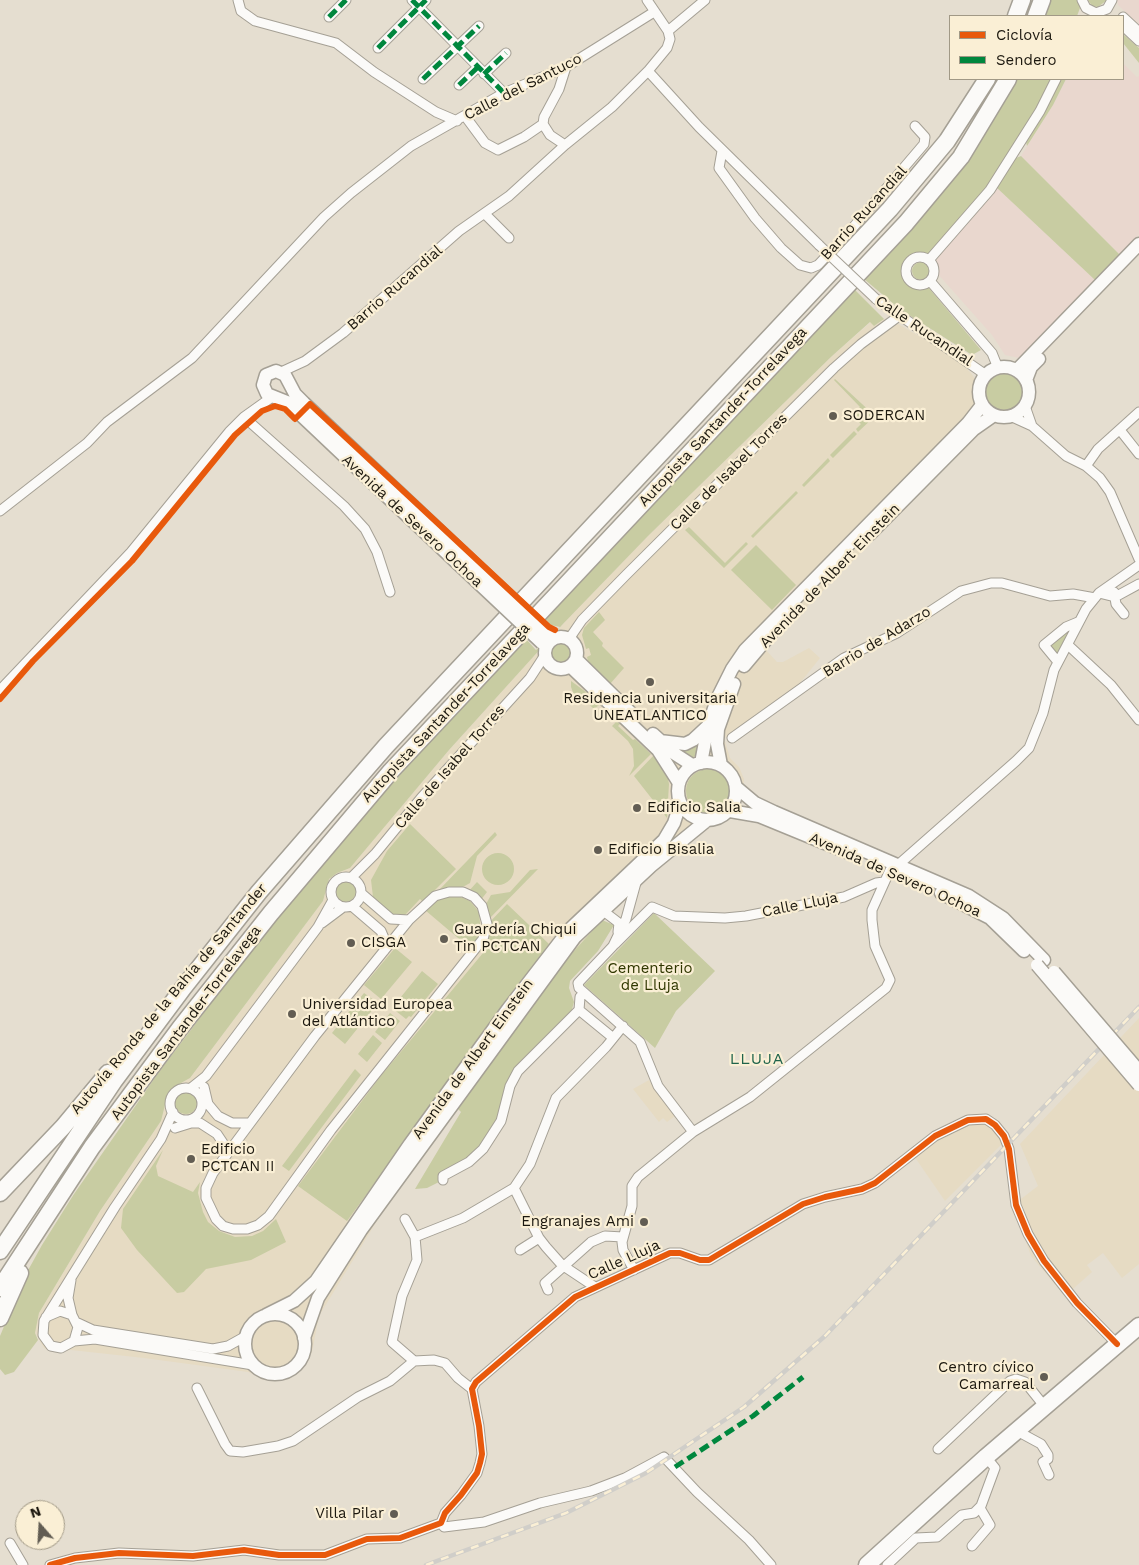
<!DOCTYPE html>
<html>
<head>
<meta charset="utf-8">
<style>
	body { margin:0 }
	#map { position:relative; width:1139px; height:1565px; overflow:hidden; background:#e5ded0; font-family:"Work Sans",sans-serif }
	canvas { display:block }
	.legend { position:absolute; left:949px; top:15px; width:175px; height:65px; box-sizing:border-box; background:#faefd5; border:1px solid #a19986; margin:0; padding:6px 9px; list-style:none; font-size:15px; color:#1c180f }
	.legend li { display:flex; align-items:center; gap:10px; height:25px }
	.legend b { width:25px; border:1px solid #a19986 }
	.north { position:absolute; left:15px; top:1500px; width:50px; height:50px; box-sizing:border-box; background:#faefd5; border:1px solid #a19986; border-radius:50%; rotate:341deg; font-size:14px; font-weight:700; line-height:20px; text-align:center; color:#1c180f }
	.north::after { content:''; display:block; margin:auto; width:18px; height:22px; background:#625d53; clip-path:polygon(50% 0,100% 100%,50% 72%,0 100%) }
</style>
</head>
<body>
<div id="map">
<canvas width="1139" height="1565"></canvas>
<ul class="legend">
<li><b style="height:6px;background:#e8590c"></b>Ciclovía</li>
<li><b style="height:6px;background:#00873e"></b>Sendero</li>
</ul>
<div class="north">N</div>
</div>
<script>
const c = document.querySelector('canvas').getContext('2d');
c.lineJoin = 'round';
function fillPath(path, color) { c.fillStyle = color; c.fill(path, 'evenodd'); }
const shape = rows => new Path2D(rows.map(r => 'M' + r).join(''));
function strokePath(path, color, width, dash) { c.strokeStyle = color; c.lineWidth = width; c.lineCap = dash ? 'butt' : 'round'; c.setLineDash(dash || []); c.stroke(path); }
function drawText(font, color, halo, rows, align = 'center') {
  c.font = font + ' "Work Sans",sans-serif'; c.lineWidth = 4.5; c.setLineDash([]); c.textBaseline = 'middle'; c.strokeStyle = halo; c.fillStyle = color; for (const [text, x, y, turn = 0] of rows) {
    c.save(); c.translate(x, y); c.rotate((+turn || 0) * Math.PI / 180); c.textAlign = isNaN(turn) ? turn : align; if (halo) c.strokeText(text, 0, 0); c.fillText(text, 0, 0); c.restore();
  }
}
fillPath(shape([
	[1117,0,1139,0,1139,25,1118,5],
	[1123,63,1137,77,1139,76,1139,234,1120,255,1021,156,1053,105,1066,79,1123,79],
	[996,187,1095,280,1019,358,1005,355,992,335,937,273,934,262]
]), '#e9d7ce');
fillPath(shape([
	[884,319,900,325,936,346,963,365,971,373,975,379,974,405,967,414,983,430,765,649,777,662,783,662,809,648,820,658,800,683,801,685,736,733,724,738,730,758,739,767,744,779,743,799,734,813,692,837,602,920,564,962,386,1206,319,1316,312,1352,302,1369,290,1378,269,1380,248,1372,144,1358,71,1350,51,1351,44,1348,35,1333,39,1313,100,1211,161,1121,168,1093,172,1088,190,1078,323,901,329,879,337,873,350,868,449,750,562,625,648,536,832,356,871,322,874,326],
	[1139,1018,1139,1264,1122,1278,1103,1253,1087,1265,1092,1272,1065,1296,1031,1256,1013,1205,1038,1186,1020,1144],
	[649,1080,675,1116,667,1122,663,1118,659,1122,633,1089],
	[987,1122,1003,1143,945,1201,914,1156,958,1127,973,1123]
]), '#e6dbc3');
fillPath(shape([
	[1050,0,1078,0,1080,8,1077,16,1044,16],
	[1088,0,1107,0,1098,7,1092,6],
	[1123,34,1139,48,1139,63,1123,43],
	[1017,79,1052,79,1039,107,992,180,929,256,918,255,908,260,903,273,907,281,915,287,928,287,955,319,981,350,972,355,901,310,864,279,934,203,963,165,998,113],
	[1060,79,1066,79,1053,105,1027,146,1026,142],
	[1021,156,1120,255,1095,280,996,187,1016,158],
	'912 271a9 9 0 1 1 18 0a9 9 0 1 1-18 0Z',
	[854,289,884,319,874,326,870,322,832,356,648,536,562,625,449,750,350,868,337,873,329,879,323,901,190,1078,172,1088,168,1093,161,1121,100,1211,39,1313,35,1333,38,1340,14,1372,5,1375,0,1369,0,1336,26,1274,42,1245,74,1194,159,1072,265,932,366,812,525,638,536,650,560,627,551,625,543,617],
	'985 391a20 20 0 1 1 40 0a20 20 0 1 1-40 0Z',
	[835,379,875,416,858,432,856,429,861,424,852,415,860,407,834,380],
	[854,431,857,434,833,458,830,455],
	[828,458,830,461,804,487,802,485],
	[796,491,798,493,753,538,751,536],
	[689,527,725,563,746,542,748,544,724,568,685,530],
	[756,545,796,585,772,610,731,570],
	[599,612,605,620,593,632,603,643,602,646,624,668,610,684,588,661,587,657,591,655,589,648,586,649,582,635,584,628],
	[1067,632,1069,637,1056,657,1048,646],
	'549 653a12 12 0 1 1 24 0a12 12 0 1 1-24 0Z',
	[571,681,590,695,599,705,594,709,577,693,574,695,571,687],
	[617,721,620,724,618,726,633,740,635,739,651,754,629,776,634,766,633,749,628,741,612,726],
	[702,737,698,752,693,758,687,757,673,748],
	[654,755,667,773,669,784,667,818,634,776],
	'686 791a22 22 0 1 1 44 0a22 22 0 1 1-44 0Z',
	[410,824,456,869,423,902,420,899,405,915,395,916,373,897,371,880,387,851],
	[495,832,497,835,477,856,470,883,461,888,439,890],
	'482 869a16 16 0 1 1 32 0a16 16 0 1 1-32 0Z',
	[538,869,488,920,485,906,491,895,510,892,530,870],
	'334 891a11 11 0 1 1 22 0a11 11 0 1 1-22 0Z',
	[477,882,487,892,480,901,468,892],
	[456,895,470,901,479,912,481,933,471,949,425,910,440,897],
	[507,904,549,944,347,1221,298,1186,380,1077,483,953,479,950,489,923],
	[654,913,715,971,676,1011,655,1048,584,985],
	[602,920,614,925,598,951,570,981,569,988,574,1002,571,1013,515,1071,495,1127,485,1143,473,1154,439,1174,439,1182,427,1188,415,1189,461,1112,457,1108,564,962],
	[395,948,412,962,381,999,364,985],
	[422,971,438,984,411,1017,409,1016,406,1019,392,1008],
	[364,993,378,1003,345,1044,332,1033],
	[390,1013,400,1021,385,1040,375,1032],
	[373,1035,382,1043,367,1062,358,1054],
	[355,1069,361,1075,289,1171,282,1166],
	'175 1103a11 11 0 1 1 22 0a11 11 0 1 1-22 0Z',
	[163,1150,156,1166,158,1176,193,1192,200,1182,198,1193,203,1212,208,1222,219,1231,235,1237,252,1236,263,1231,276,1219,286,1242,251,1260,206,1269,184,1292,177,1293,137,1250,121,1228,123,1209]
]), '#c8cca2');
const street = shape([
	[238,0,241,11,255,21,336,43,374,72,436,112,457,121],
	[412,0,504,93],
	[1082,0,1086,8,1096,13,1107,9,1112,0],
	[329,17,346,0],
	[1123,17,1139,32],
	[1123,26,1139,41],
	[668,31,705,0],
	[378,48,426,0],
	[648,71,699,127,819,245],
	[484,74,506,53],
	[423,79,479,26],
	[459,85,477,68],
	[465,116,485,143,498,150,524,137,543,124],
	[565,145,550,135,543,124,544,117,559,89,566,67],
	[722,151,719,168,755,218,781,248,800,265,811,268,818,265,850,231,924,144,925,137,915,126],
	[485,214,509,238],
	'906 271a14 14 0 1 1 28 0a14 14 0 1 1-28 0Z',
	[929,260,990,190,1040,111,1056,79],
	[930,281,992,353,998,368],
	[876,299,986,375],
	[281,372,305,361,343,333,459,231,509,196,565,145,612,107,648,71,667,48,670,39,668,31,647,0],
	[1025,406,1032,426],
	[1010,416,1032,426,1066,456,1086,466,1100,478,1110,492,1139,559],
	[244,417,344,506,365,529,377,552,390,592],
	[1120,430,1139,454],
	[1086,466,1098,449,1139,412],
	[0,511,87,443,107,422,192,358,324,217,351,193,411,146,504,93,566,67,654,12],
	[1114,592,1116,604,1124,614],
	[1099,593,1115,597,1139,584],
	[569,639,582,620,626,575,834,368,861,344,899,316],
	[1068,645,1111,685,1139,720],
	[1058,662,1044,645,1066,627,1078,622],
	[0,690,131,552,229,432,244,417,272,397],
	[732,738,844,658,897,633,961,591,991,583,1002,583,1050,596,1073,594,1095,598],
	[898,865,1016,761,1029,748,1043,713,1054,670,1086,609,1099,593,1139,565],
	'331 892a15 15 0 1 1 30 0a15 15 0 1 1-30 0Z',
	[351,878,375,854,421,798,530,678,545,655],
	[637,879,626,919,613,946,578,983,579,988,640,1042,658,1086,693,1132],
	[449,892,463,892,474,897,482,906,487,924,483,939,331,1130,269,1216,258,1225,247,1229,233,1229,223,1226,216,1219,206,1198,206,1188,213,1173,315,1036,409,920,435,896,449,892],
	[362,894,391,919,409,920],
	[353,907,381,931,384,938,384,951],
	[602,910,619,923,618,932],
	[322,923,342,908],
	[615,944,652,907,674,916,725,918,746,916,844,897,876,883,884,882],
	[579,1010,612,1037],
	[204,1087,208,1104,218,1116,232,1123,249,1123],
	[191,1088,206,1076,318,927,333,900],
	'170 1104a16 16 0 1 1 32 0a16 16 0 1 1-32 0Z',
	[175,1128,191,1123,200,1123,217,1134,223,1143,225,1158],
	[443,1180,443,1176,469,1162,483,1149,501,1121,510,1086,518,1071,579,1010,580,997,584,993],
	[514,1188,539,1238,546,1247,562,1265,595,1287],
	[405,1219,415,1237,417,1260,402,1296,392,1342,414,1361,434,1360,445,1363,458,1378,472,1389],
	[415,1237,463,1218,514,1188,530,1164,556,1098,606,1047,623,1026],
	[520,1250,539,1238],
	[634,1270,623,1250,622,1242,632,1206,632,1186,638,1177,693,1132,750,1097,886,988,890,980,875,946,872,920,872,910,890,870],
	[71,1280,68,1298,72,1315],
	[548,1290,545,1283,591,1242,605,1236,623,1237],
	[46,1317,60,1311,72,1315,78,1327,74,1341,61,1348,51,1346,43,1335,44,1321,115,1207,161,1139,173,1112],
	[78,1323,93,1330,213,1349,228,1346,246,1336],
	[74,1341,95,1339,253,1365],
	[197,1388,225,1444,230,1451,243,1452,278,1446,293,1441,358,1397,390,1381,414,1361],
	[1017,1431,1041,1444,1048,1455,1048,1459,1043,1462,1049,1475],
	[938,1449,1010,1381,1016,1379,1025,1382,1045,1407],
	[441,1523,444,1527,484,1522,540,1503,591,1491,625,1478,664,1457,697,1492,749,1540,771,1565],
	[10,1543,23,1565],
	[972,1546,990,1525,980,1508],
	[50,1565,75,1558,119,1553,193,1556,244,1550,279,1555,325,1555,367,1539,400,1538,441,1523,445,1513,461,1495,477,1473,480,1463,482,1454,479,1426,472,1389,476,1382,575,1297,670,1253,680,1253,700,1260,709,1260,803,1204,825,1197,862,1189,875,1183,935,1136,968,1120,986,1119,995,1125,1004,1136,1009,1149,1016,1205,1028,1234,1044,1261,1077,1303,1117,1344],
	[887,1565,916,1538,937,1537,962,1515,974,1513,981,1506,995,1468,986,1457]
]);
const secondary = shape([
	'979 392a25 25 0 1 1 50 0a25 25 0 1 1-50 0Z',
	[1017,370,1139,244],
	[1026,380,1031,367,1039,359],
	[870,534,974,429,994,415],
	[454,560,287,402,267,394,263,385,266,375,276,371,285,375,295,394,304,403,462,552],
	'545 653a16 16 0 1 1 32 0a16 16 0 1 1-32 0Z',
	[576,659,633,715],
	[570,666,658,750,679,783],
	[744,666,771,634],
	[653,734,675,754,692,765],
	[660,741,685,744,693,740,708,726],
	'678 791a29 29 0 1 1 58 0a29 29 0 1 1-58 0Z',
	[701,763,708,726,718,697,732,669,745,650,968,423,982,405],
	[721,765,717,744,718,729,734,684],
	[736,787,755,803,774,812,969,896,1003,918,1044,960],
	[730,811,759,816,854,855],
	[941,893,990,918,1024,951],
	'245 1344a30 30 0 1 1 60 0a30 30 0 1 1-60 0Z',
	[266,1315,294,1301,316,1281,410,1144,508,1009,569,930,664,840,674,823,680,804],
	[304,1338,318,1298,361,1230,575,937,651,866,706,821]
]);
const highway = shape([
	[1016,16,1022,0],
	[1036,16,1042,0],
	[0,1193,63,1127,108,1073],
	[0,1251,114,1081,184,987,259,892,386,746,890,209,947,141,987,79],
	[0,1288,92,1147,180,1028,271,913,391,771,906,223,961,157,1008,79],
	[0,1318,20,1273],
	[867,1565,986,1457,1139,1326]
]);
strokePath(street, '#a5a095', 11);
strokePath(secondary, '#a5a095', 15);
strokePath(highway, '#a5a095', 19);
strokePath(street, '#fbfaf8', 9);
strokePath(secondary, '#fbfaf8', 12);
strokePath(highway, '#fbfaf8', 16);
const rail = shape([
	[426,1565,566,1513,646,1473,744,1407,825,1336,1139,1007]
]);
strokePath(rail, '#d0cec9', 4.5);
strokePath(rail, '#faefd5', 2.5, [8]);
const streetBridge = shape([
	[819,245,876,299]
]);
const secondaryBridge = shape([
	[462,552,550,635],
	[454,560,542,643],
	[1037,965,1139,1085],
	[1054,972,1139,1071]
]);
strokePath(streetBridge, '#a5a095', 11, []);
strokePath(secondaryBridge, '#a5a095', 15, []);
strokePath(streetBridge, '#fbfaf8', 9);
strokePath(secondaryBridge, '#fbfaf8', 12);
strokePath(shape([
	[412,0,504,93],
	[329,17,346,0],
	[378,48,426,0],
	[484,74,506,53],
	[423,79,479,26],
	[459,85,477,68],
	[675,1467,753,1416,803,1377]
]), '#00873e', 5, [10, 5]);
strokePath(shape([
	[0,699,33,661,132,561,235,435,262,411,275,406,285,409,295,419,310,404,549,627,555,630],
	[50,1565,75,1558,119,1553,193,1556,244,1550,279,1555,325,1555,367,1539,400,1538,441,1523,445,1513,461,1495,477,1473,480,1463,482,1454,479,1426,472,1389,476,1382,575,1297,670,1253,680,1253,700,1260,709,1260,803,1204,825,1197,862,1189,875,1183,935,1136,968,1120,986,1119,995,1125,1004,1136,1009,1149,1016,1205,1028,1234,1044,1261,1077,1303,1117,1344]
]), '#e8590c', 6);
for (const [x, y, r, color] of [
	[833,416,5,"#625d53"],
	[650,682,5,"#625d53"],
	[637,808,5,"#625d53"],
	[598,850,5,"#625d53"],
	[444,939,5,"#625d53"],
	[351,943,5,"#625d53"],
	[292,1014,5,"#625d53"],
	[191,1159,5,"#625d53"],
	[644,1222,5,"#625d53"],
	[1044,1377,5,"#625d53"],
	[394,1514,5,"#625d53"]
]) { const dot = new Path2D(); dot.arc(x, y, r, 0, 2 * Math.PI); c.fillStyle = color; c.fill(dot); strokePath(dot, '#faefd5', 2); }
drawText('15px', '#1c180f', '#faefd5', [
	["Calle del Santuco",523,87,-27],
	["Barrio Rucandial",864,213,-48],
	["Barrio Rucandial",395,288,-41],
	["Calle Rucandial",924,331,34],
	["Autopista Santander-Torrelavega",723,417,-47],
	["Calle de Isabel Torres",729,472,-45],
	["Avenida de Severo Ochoa",412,521,43],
	["Avenida de Albert Einstein",830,576,-46],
	["Barrio de Adarzo",877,642,-31],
	["Autopista Santander-Torrelavega",446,713,-47],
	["Calle de Isabel Torres",450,767,-49],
	["Avenida de Severo Ochoa",895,875,24],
	["Calle Lluja",800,905,-11],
	["Autovía Ronda de la Bahía de Santander",169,999,-50],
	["Autopista Santander-Torrelavega",186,1023,-53],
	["Avenida de Albert Einstein",473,1059,-54],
	["Calle Lluja",624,1260,-24]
]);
drawText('15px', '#1c180f', '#faefd5', [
	["SODERCAN",843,416],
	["Residencia universitaria",650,699,"center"],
	["UNEATLANTICO",650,716,"center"],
	["Edificio Salia",647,808],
	["Edificio Bisalia",608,850],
	["Guardería Chiqui",454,930],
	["Tin PCTCAN",454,947],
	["CISGA",361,943],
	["Universidad Europea",302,1005],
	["del Atlántico",302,1022],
	["Edificio",201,1150],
	["PCTCAN II",201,1167],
	["Engranajes Ami",634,1222,"right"],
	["Centro cívico",1034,1368,"right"],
	["Camarreal",1034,1385,"right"],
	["Villa Pilar",384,1514,"right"]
], 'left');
drawText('15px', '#303700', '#faefd5', [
	["Cementerio",650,969],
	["de Lluja",650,986]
]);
c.letterSpacing = '1px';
drawText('16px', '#1f644b', '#faefd5', [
	["LLUJA",757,1059]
]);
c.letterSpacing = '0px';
</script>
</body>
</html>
